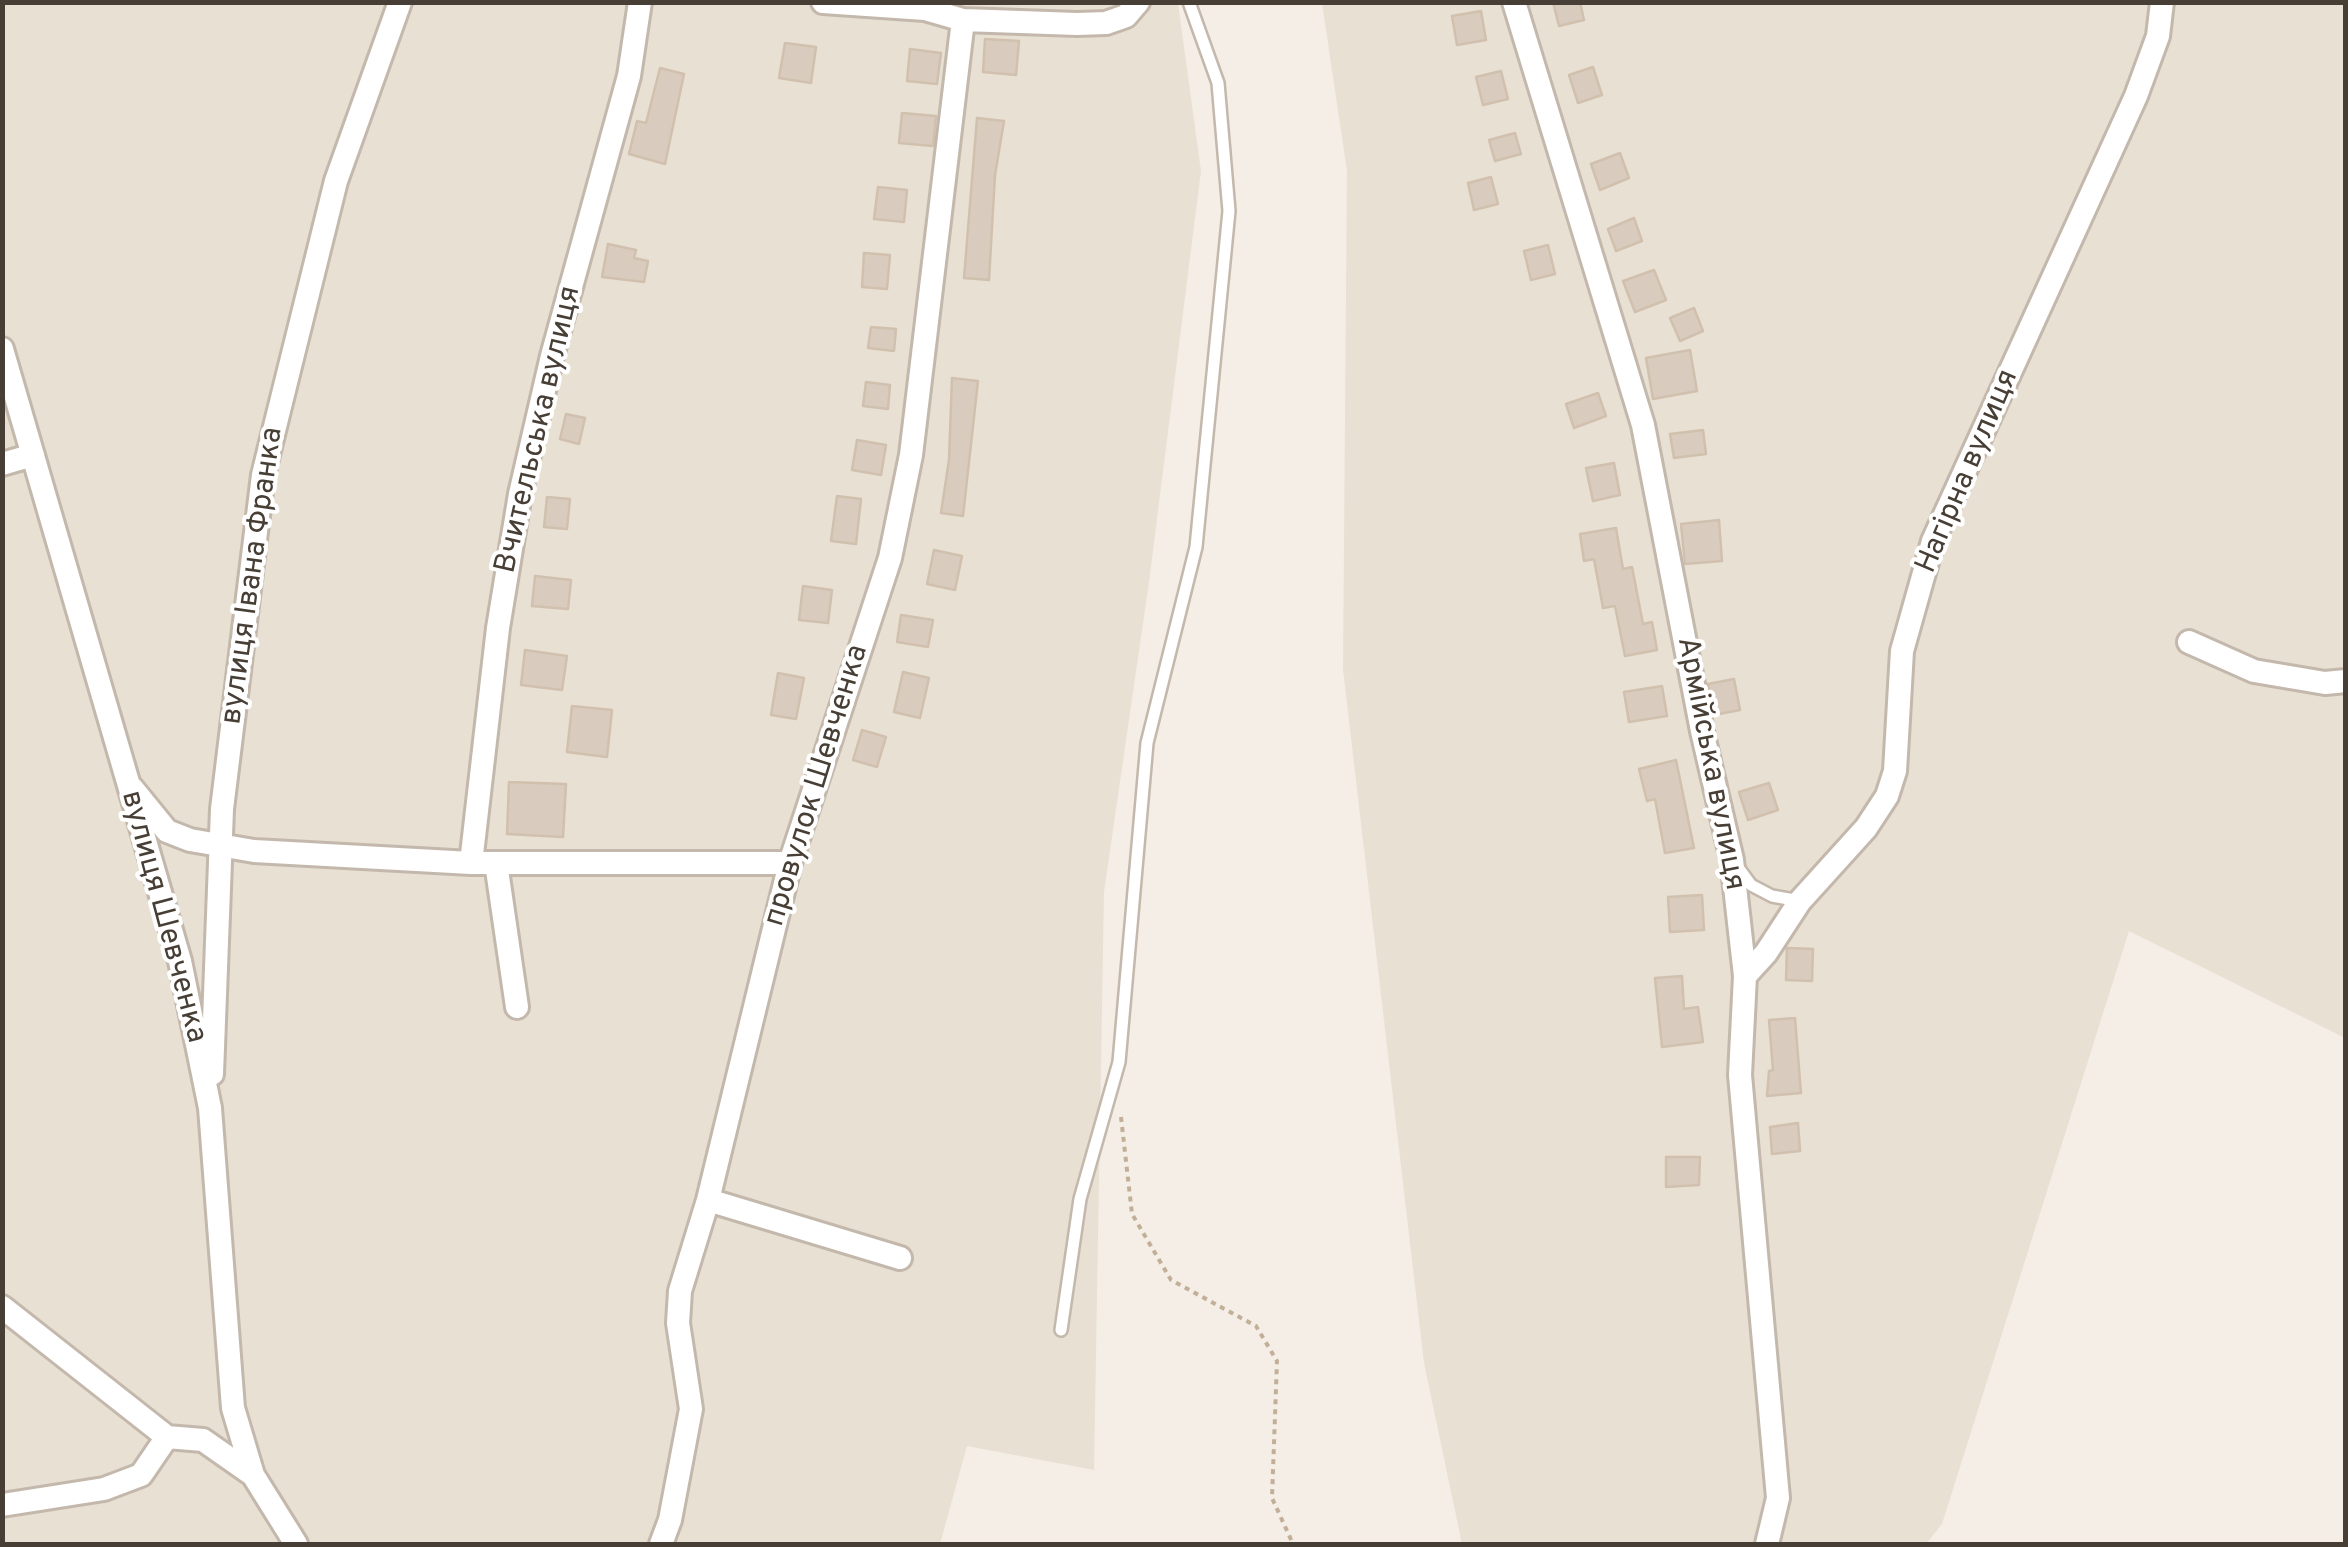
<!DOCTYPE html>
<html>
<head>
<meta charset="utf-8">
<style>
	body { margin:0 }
	#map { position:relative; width:2348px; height:1547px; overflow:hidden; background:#f4eee6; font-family:Overpass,sans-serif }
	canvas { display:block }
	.frame { position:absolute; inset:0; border:5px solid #473e35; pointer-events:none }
</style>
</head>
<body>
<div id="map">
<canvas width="2348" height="1547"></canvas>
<div class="frame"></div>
</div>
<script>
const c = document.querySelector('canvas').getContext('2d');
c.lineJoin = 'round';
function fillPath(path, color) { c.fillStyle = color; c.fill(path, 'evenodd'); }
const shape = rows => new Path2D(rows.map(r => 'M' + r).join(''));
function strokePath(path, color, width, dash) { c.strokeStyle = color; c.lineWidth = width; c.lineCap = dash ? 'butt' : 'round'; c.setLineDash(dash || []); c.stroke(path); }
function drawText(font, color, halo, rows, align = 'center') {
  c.font = font + ' Overpass,sans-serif'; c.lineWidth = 8; c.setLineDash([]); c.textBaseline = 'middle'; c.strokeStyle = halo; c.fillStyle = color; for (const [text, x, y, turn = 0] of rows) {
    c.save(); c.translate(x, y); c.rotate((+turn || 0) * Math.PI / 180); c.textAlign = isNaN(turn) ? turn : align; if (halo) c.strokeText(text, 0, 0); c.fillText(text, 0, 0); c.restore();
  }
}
fillPath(shape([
	[3,3,1178,3,1201,171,1149,582,1104,892,1094,1470,967,1446,940,1544,3,1544],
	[1322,3,2345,3,2345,1038,2129,931,1942,1524,1926,1544,1462,1544,1424,1363,1343,669,1347,171]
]), '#e8e0d3');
const building = shape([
	[1553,2,1580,2,1584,20,1559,26,1553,2],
	[1481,11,1486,40,1457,45,1452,16,1481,11],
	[985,39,1019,41,1016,75,983,72,985,39],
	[785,43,816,47,811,83,779,78,785,43],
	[910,49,941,53,937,84,907,81,910,49],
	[1593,67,1602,95,1578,103,1569,75,1593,67],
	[660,68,684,74,665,164,629,154,637,121,646,123,660,68],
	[1501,71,1508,99,1483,105,1476,77,1501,71],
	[902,113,936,116,933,146,899,143,902,113],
	[977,118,1004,121,995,175,989,280,964,278,977,118],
	[1515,133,1521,154,1495,161,1489,140,1515,133],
	[1620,153,1629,178,1600,190,1591,164,1620,153],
	[1491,177,1498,204,1474,210,1468,183,1491,177],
	[878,187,907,190,904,222,874,219,878,187],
	[1634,218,1642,241,1616,251,1608,229,1634,218],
	[608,244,636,250,634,258,648,261,644,282,602,277,608,244],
	[1548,245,1555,274,1531,280,1524,251,1548,245],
	[864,253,890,255,887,289,862,287,864,253],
	[1654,270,1666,300,1635,312,1623,281,1654,270],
	[1694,308,1703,331,1680,341,1670,318,1694,308],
	[871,327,896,329,894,351,868,348,871,327],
	[1690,350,1697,391,1653,399,1646,358,1690,350],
	[952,378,978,381,963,516,941,513,949,460,952,378],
	[866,382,890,385,888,409,863,406,866,382],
	[1598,393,1606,416,1574,428,1566,404,1598,393],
	[566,414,585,418,579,444,560,439,566,414],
	[1703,430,1706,454,1674,458,1670,434,1703,430],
	[857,440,886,445,881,475,852,470,857,440],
	[1614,463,1620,495,1593,501,1586,468,1614,463],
	[837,496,861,499,856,544,831,541,837,496],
	[547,497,570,499,567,529,544,527,547,497],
	[1719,520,1722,561,1685,564,1681,524,1719,520],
	[1616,528,1623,569,1632,567,1643,624,1652,622,1657,650,1625,656,1615,606,1603,608,1594,559,1584,561,1580,534,1616,528],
	[934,550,962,556,955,590,927,584,934,550],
	[535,576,571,580,568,609,532,606,535,576],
	[803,586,832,590,828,623,799,620,803,586],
	[901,615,933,620,928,647,897,642,901,615],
	[525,650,567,656,562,690,521,685,525,650],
	[903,672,929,678,920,718,894,712,903,672],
	[778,673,804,678,796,719,771,715,778,673],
	[1734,679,1740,710,1714,715,1708,684,1734,679],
	[1662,686,1667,716,1629,722,1624,692,1662,686],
	[572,706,612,710,607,757,567,752,572,706],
	[862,730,886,737,877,767,853,760,862,730],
	[1676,760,1694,848,1665,853,1655,799,1647,801,1639,769,1676,760],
	[509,782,566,784,563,837,507,834,509,782],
	[1769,783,1778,810,1748,820,1739,792,1769,783],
	[1702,895,1704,930,1670,932,1668,897,1702,895],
	[1787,948,1813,949,1812,981,1786,980,1787,948],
	[1682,976,1684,1009,1698,1007,1703,1042,1662,1047,1655,978,1682,976],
	[1795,1018,1801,1093,1767,1096,1769,1071,1773,1070,1769,1020,1795,1018],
	[1798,1123,1800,1151,1772,1154,1770,1127,1798,1123],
	[1666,1157,1700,1157,1699,1185,1666,1187,1666,1157]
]);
fillPath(building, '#d9ccbe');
strokePath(building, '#d1c0ad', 2.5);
const lane = shape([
	[1737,866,1751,885,1772,896,1800,901],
	[1061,1330,1080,1199,1119,1062,1147,743,1196,547,1205,455,1229,211,1218,83,1189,2]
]);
const street = shape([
	[823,2,925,9,963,20,1077,24,1106,23,1126,16,1138,2],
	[1514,2,1643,425,1702,731,1732,860,1745,976,1740,1075,1778,1498,1767,1544],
	[2,349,180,961,210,1108,233,1408,253,1475,296,1544],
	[2,464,33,455],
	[2189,642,2254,671,2325,683,2346,681],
	[132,788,167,831,190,840,254,851,471,863,790,863],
	[471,863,498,628,520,494,552,356,629,76,640,2],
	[496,863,517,1007],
	[1745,976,1766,953,1800,901,1866,828,1887,796,1895,771,1902,651,1933,541,2136,96,2158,36,2162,2],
	[212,1074,222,809,263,475,336,181,400,2],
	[708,1200,900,1258],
	[2,1307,167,1437,203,1440,253,1475],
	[2,1505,104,1489,141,1475,167,1437],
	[661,1544,670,1520,691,1409,678,1323,680,1291,708,1200,790,863,890,558,911,455,963,20]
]);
strokePath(lane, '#c3b8ab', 16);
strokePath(street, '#c3b8ab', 28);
strokePath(shape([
	[1121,1117,1132,1214,1171,1280,1256,1326,1277,1361,1272,1498,1293,1544]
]), '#c2af98', 4, [5, 5]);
strokePath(lane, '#fff', 11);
strokePath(street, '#fff', 22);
drawText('30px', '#473e35', '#fff', [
	["Вчительська вулиця",540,430,-77],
	["Нагірна вулиця",1969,472,-67],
	["вулиця Івана Франка",254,576,-82],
	["Армійська вулиця",1709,764,79],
	["провулок Шевченка",818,786,-73],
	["вулиця Шевченка",162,917,75]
]);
</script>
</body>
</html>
